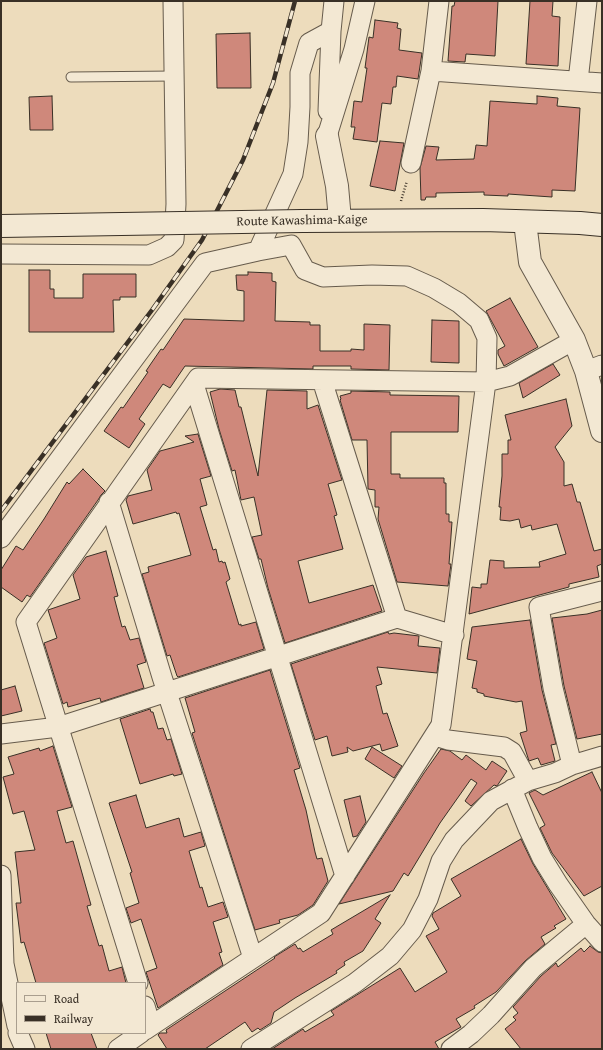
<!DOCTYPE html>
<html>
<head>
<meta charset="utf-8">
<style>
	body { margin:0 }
	#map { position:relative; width:603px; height:1050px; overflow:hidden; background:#eddcbc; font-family:"Gentium Book Plus",serif }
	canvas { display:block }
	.frame { position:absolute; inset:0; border:2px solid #393026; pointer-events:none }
	.legend { position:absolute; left:16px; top:982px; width:130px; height:52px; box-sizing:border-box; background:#f3e8d3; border:1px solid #a99e8e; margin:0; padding:5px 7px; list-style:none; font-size:12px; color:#393026 }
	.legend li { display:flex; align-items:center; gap:8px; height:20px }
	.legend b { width:20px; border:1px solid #a99e8e }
</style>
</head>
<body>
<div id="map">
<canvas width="603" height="1050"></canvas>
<div class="frame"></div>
<ul class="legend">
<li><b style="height:5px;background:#f3e8d3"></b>Road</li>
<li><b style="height:5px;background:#393026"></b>Railway</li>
</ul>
</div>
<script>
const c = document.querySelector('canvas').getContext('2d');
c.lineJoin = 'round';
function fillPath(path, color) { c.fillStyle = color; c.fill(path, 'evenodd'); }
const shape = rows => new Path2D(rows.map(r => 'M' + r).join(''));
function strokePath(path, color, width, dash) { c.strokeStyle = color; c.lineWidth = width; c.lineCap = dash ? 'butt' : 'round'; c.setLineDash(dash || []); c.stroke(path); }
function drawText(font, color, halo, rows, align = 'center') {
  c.font = font + ' "Gentium Book Plus",serif'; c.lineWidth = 3.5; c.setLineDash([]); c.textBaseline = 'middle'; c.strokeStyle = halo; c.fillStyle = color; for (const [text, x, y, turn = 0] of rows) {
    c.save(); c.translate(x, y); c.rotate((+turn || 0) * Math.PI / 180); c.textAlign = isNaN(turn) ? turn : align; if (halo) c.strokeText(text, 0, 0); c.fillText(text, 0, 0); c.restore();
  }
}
const building = shape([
	[455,1,498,1,495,56,466,54,465,62,448,61,452,6,454,6,455,1],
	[530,1,553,1,552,16,560,17,558,66,526,64,530,1],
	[375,20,398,23,397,28,401,29,399,50,422,53,418,79,397,76,396,87,393,87,391,104,382,103,377,142,353,139,355,127,351,127,354,101,362,102,367,68,365,68,369,37,373,38,375,20],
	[250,33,251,88,217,88,216,34,250,33],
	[52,96,53,130,30,130,29,97,52,96],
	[537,96,558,98,557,106,580,108,575,191,552,190,552,197,508,194,508,196,484,195,484,192,436,193,436,197,426,197,425,200,421,200,420,168,426,146,439,147,436,160,474,159,476,145,487,146,490,101,537,104,537,96],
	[380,141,404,143,395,191,370,186,380,141],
	[29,270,50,270,50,289,54,289,54,298,83,298,83,274,136,274,136,297,120,297,120,300,113,300,114,332,29,332,29,270],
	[248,272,272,273,272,281,276,282,275,321,310,322,310,325,320,325,320,351,351,351,351,349,364,350,364,324,390,325,389,370,351,369,351,366,313,366,313,369,185,366,170,388,163,384,139,419,145,424,129,448,104,431,121,407,123,408,148,372,146,371,150,365,161,349,163,350,184,319,244,321,244,291,237,290,236,275,248,275,248,272],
	[510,298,538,347,504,366,498,354,498,350,505,346,486,311,510,298],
	[432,320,459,321,459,363,431,362,432,320],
	[553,364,560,375,523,398,519,383,553,364],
	[220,389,235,390,239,407,241,407,258,476,267,390,307,391,307,409,318,405,342,480,328,484,337,515,334,516,343,549,298,561,309,603,373,585,382,611,285,643,268,588,261,559,259,559,252,537,262,535,254,497,241,500,235,470,232,471,219,429,210,392,220,389],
	[351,391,390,392,390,395,459,396,458,432,391,432,391,474,400,474,400,478,444,478,444,483,446,483,446,514,449,514,449,522,452,522,449,564,451,564,448,586,397,582,378,519,379,507,375,507,375,490,368,489,367,440,352,440,340,400,341,399,340,396,351,393,351,391],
	[566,399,572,426,555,447,564,462,564,486,572,484,577,502,580,502,594,551,602,549,602,564,597,566,599,577,569,584,569,587,469,614,472,587,481,588,481,584,487,584,490,560,504,561,504,568,540,567,539,562,566,554,557,524,532,530,531,525,521,528,519,519,510,521,500,520,501,507,499,507,502,476,502,454,508,454,508,440,511,440,505,415,566,399],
	[198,434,211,476,200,479,207,505,200,507,213,550,216,549,219,562,222,561,223,563,225,562,230,579,226,582,239,625,241,624,241,626,256,622,264,649,178,677,177,676,170,655,167,656,142,574,149,572,148,567,191,555,179,513,177,514,176,512,133,524,126,500,128,496,152,490,147,470,160,451,194,442,185,436,198,434],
	[83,469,105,491,101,495,98,500,30,597,27,595,22,602,1,587,1,570,16,546,23,550,44,519,67,482,69,484,83,469],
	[106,551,118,596,114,597,122,627,125,626,130,640,139,638,146,662,137,665,144,688,101,702,100,698,68,707,67,702,63,704,44,643,57,638,48,610,80,599,73,575,86,557,106,551],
	[602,610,602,734,577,739,564,686,552,618,587,614,602,610],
	[530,620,542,690,556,744,551,745,555,761,541,765,538,758,529,761,520,733,527,731,522,701,516,702,484,696,484,694,477,692,477,689,472,688,477,661,467,659,472,627,530,620],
	[388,632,389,634,394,633,419,636,418,646,440,648,437,673,377,667,382,684,376,686,383,714,387,713,398,746,382,751,380,744,353,751,347,747,348,752,332,756,327,736,315,740,291,664,388,632],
	[270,670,300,768,294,770,306,810,315,852,317,859,322,858,328,881,313,905,298,915,279,920,280,923,255,930,192,733,195,732,185,698,270,670],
	[15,686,22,711,1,716,1,690,15,686],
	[150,709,151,712,153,712,158,729,163,728,167,740,171,739,182,774,174,776,173,774,140,784,120,719,150,709],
	[53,746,72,807,57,811,66,843,73,841,91,905,87,906,99,946,102,945,109,971,122,967,126,983,36,983,24,942,21,943,16,903,21,903,15,852,35,850,24,811,13,814,3,777,14,774,8,757,39,748,40,751,53,746],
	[372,747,402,766,394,778,365,759,372,747],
	[441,749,450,751,462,760,466,755,486,770,492,761,507,771,497,786,494,785,471,806,465,801,477,783,471,779,440,823,408,876,404,873,393,891,339,904,424,773,441,749],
	[592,772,602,793,602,886,584,896,552,853,540,828,545,825,529,793,535,790,543,795,592,772],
	[136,795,146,828,179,818,184,837,201,832,205,846,189,851,200,888,202,887,208,907,223,902,228,917,213,922,222,952,219,953,223,965,158,1008,146,972,157,968,141,919,131,923,126,908,139,903,130,873,132,872,109,803,136,795],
	[360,796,366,822,357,836,353,837,344,800,360,796],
	[521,839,533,864,566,919,554,926,556,928,541,937,545,944,525,961,496,992,474,1006,475,1008,456,1019,461,1027,435,1042,439,1049,272,1049,303,1029,305,1032,334,1015,331,1011,400,968,415,992,447,972,426,936,439,929,432,916,433,913,461,896,451,879,521,839],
	[390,895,375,919,381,923,363,951,344,962,345,965,336,971,337,973,295,998,274,1012,271,1023,260,1030,258,1028,252,1032,245,1022,205,1049,167,1049,158,1035,160,1033,167,1033,166,1030,275,958,274,957,295,944,298,949,300,948,303,952,333,934,331,930,390,895],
	[590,946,598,952,602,953,602,1049,521,1049,505,1029,516,1020,513,1017,518,1013,513,1007,541,976,556,963,558,967,581,948,584,952,590,946],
	[46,1033,91,1033,97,1049,51,1049,46,1033]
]);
fillPath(building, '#cf887b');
strokePath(building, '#393026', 1);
const service = shape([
	[71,77,174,76]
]);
const minor = shape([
	[431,71,602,83],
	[578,81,587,1],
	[328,111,331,31,334,1],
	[327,136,354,49,365,1],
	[411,163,431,71,439,1],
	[1,254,149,255,167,247,174,240,176,204,173,1],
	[586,371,602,365],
	[322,380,397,618],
	[194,384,345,876],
	[109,502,162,677,253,958],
	[1,538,205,263,258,251,293,174,298,142,300,107,300,73,309,43,331,31],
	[1,734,58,727,397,618,454,635],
	[435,736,448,740,504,747,512,752,528,781],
	[572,765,553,688,539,607,602,591],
	[512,789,528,828,542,858,558,884,586,924,602,942],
	[1,875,4,964,17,1026],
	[138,983,26,622,198,378,486,382,510,376,574,340],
	[145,1006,151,1026],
	[145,1030,321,913,441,725,486,382,487,338,479,320,459,303,434,288,407,276,372,275,323,277,305,270,291,245,258,251],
	[18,1033,25,1049],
	[118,1049,141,1033],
	[251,1049,355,983,390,956,412,930,428,899,441,861,454,840,491,801,528,781,555,773,572,765,602,756],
	[451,1049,471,1034,491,1015,533,968,586,924]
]);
const tertiary = shape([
	[327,136,337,186,340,220],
	[525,222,530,262,574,340,586,371,602,431]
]);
const secondary = shape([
	[302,221,483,220,580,223,602,225]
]);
strokePath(service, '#665b4c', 11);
strokePath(minor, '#665b4c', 21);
strokePath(tertiary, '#665b4c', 24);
strokePath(secondary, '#393026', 24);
strokePath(shape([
	[401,201,407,181]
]), '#393026', 2.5, [1, 2]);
strokePath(service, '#f3e8d3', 9);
strokePath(minor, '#f3e8d3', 19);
strokePath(tertiary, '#f3e8d3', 22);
strokePath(secondary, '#f3e8d3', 22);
const rail = shape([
	[1,511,152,310,202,240,243,160,273,83,295,1]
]);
strokePath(rail, '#393026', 4.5);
strokePath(rail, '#f3e8d3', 3, [9]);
const secondaryBridge = shape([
	[1,226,302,221]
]);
strokePath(secondaryBridge, '#393026', 24, []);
strokePath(secondaryBridge, '#f3e8d3', 22);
drawText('13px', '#393026', '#f3e8d3', [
	["Route Kawashima-Kaige",302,221,-1]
]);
</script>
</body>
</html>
